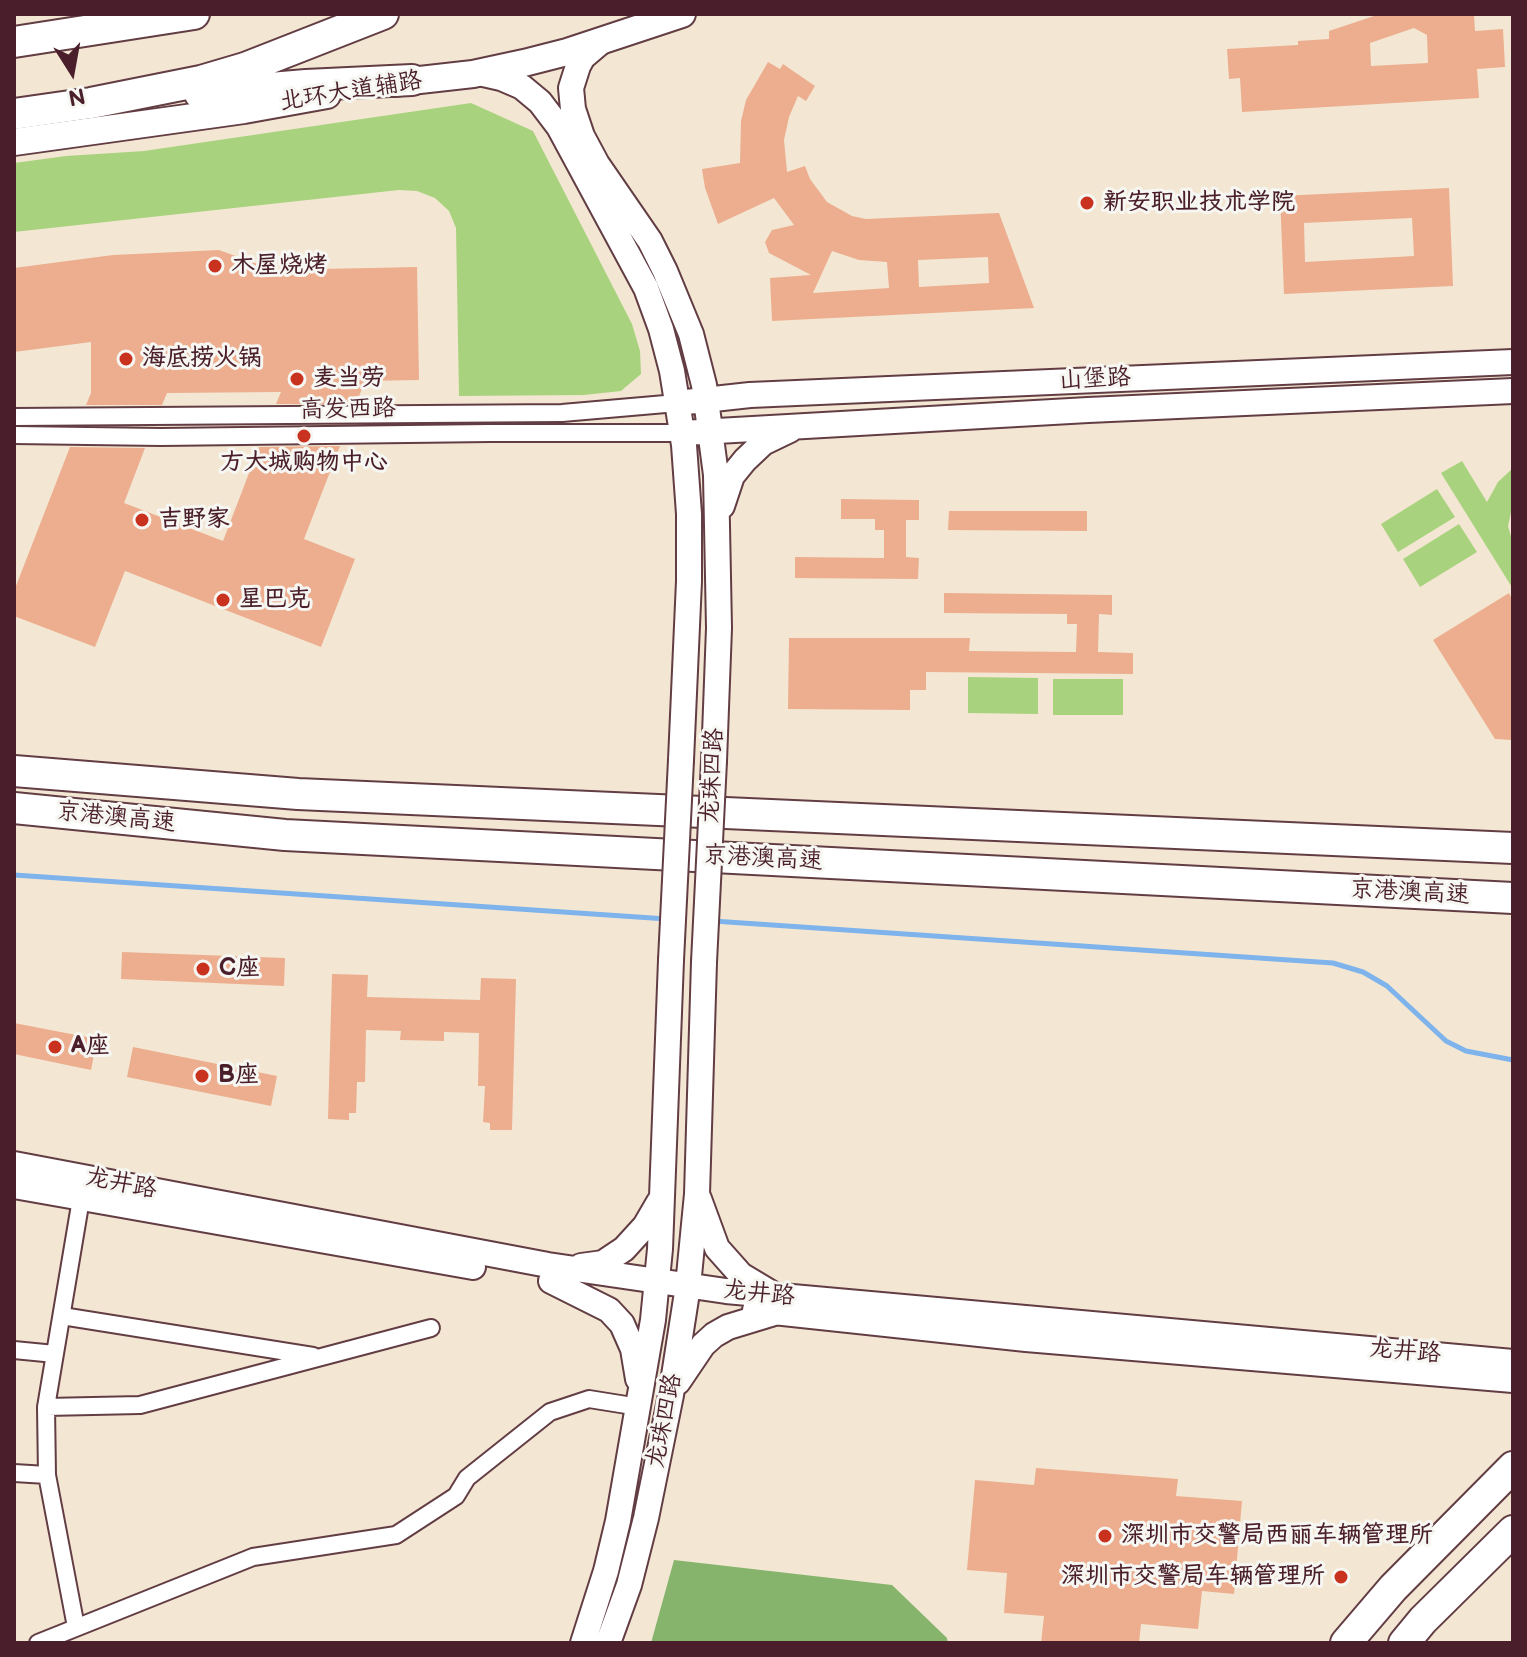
<!DOCTYPE html>
<html>
<head>
<meta charset="utf-8">
<style>
	body { margin:0 }
	#map { position:relative; width:1527px; height:1657px; overflow:hidden; background:#f3e7d3; font-family:"Balsamiq Sans",sans-serif }
	canvas { display:block }
	.frame { position:absolute; inset:0; border:16px solid #4a1f2b; pointer-events:none }
	.north { position:absolute; left:32px; top:32px; width:80px; height:80px; -webkit-text-stroke:6px #f6f6f2; paint-order:stroke; rotate:169deg; font-size:22px; font-weight:700; line-height:32px; text-align:center; color:#4a1f2b }
	.north::after { content:''; display:block; margin:auto; width:28px; height:36px; background:#4a1f2b; clip-path:polygon(50% 0,100% 100%,50% 72%,0 100%) }
</style>
</head>
<body>
<div id="map">
<canvas width="1527" height="1657"></canvas>
<div class="frame"></div>
<div class="north">N</div>
</div>
<script>
const c = document.querySelector('canvas').getContext('2d');
c.lineJoin = 'round';
function fillPath(path, color) { c.fillStyle = color; c.fill(path, 'evenodd'); }
const shape = rows => new Path2D(rows.map(r => 'M' + r).join(''));
function strokePath(path, color, width, dash) { c.strokeStyle = color; c.lineWidth = width; c.lineCap = dash ? 'butt' : 'round'; c.setLineDash(dash || []); c.stroke(path); }
function drawText(font, color, halo, rows, align = 'center') {
  c.font = font + ' "Balsamiq Sans","LXGW WenKai TC",sans-serif'; c.lineWidth = 6; c.setLineDash([]); c.textBaseline = 'middle'; c.strokeStyle = halo; c.fillStyle = color; for (const [text, x, y, turn = 0] of rows) {
    c.save(); c.translate(x, y); c.rotate((+turn || 0) * Math.PI / 180); c.textAlign = isNaN(turn) ? turn : align; if (halo) c.strokeText(text, 0, 0); c.fillText(text, 0, 0); c.restore();
  }
}
fillPath(shape([
	[471,103,533,131,632,324,640,351,641,374,621,391,584,395,459,396,456,228,449,211,435,198,417,191,399,190,14,232,14,163,66,156,144,151],
	[1462,461,1487,502,1498,482,1513,468,1513,503,1508,526,1513,543,1513,589,1441,473],
	[1437,489,1455,517,1398,552,1381,524],
	[1459,524,1477,552,1420,587,1403,559],
	[968,677,1038,678,1038,714,968,713],
	[1053,679,1123,679,1123,715,1053,715]
]), '#a9d27e');
fillPath(shape([
	[674,1560,892,1585,947,1638,948,1643,651,1643]
]), '#86b46d');
strokePath(shape([
	[14,875,667,919],
	[713,921,1333,963,1363,972,1387,986,1446,1041,1466,1051,1513,1060]
]), '#7eb3ec', 5);
fillPath(shape([
	[1380,14,1474,14,1475,31,1503,29,1505,67,1477,69,1479,98,1242,112,1240,78,1229,79,1227,49,1298,45,1298,41,1329,39,1329,31],
	[1414,28,1427,35,1428,63,1371,66,1370,43],
	[768,62,780,69,783,64,815,86,806,101,798,96,789,117,784,140,787,172,805,166,810,179,827,202,852,216,866,219,999,213,1034,308,772,321,770,278,811,275,769,253,765,242,772,230,794,225,774,198,718,224,705,188,702,169,740,163,741,121,746,100],
	[832,251,859,260,887,262,889,288,813,293],
	[988,257,989,283,919,287,918,260],
	[1449,188,1453,286,1284,294,1280,196],
	[1412,218,1414,256,1305,262,1304,223],
	[219,250,274,270,417,267,419,380,365,381,356,404,276,404,281,392,167,393,162,405,86,405,91,393,91,342,14,352,14,268,113,255],
	[340,446,304,539,355,559,321,647,125,571,95,647,14,616,14,591,70,447,145,448,124,503,223,541,259,447],
	[841,499,919,500,919,520,906,520,906,557,919,558,918,579,795,578,795,557,884,558,884,530,875,530,875,519,841,519],
	[949,511,1087,511,1087,531,948,530],
	[944,593,1112,595,1112,615,1099,614,1098,652,1133,653,1133,674,926,672,926,690,910,690,910,710,788,709,789,638,970,638,969,651,1076,652,1077,624,1067,624,1067,614,944,613],
	[1509,593,1513,601,1513,740,1495,739,1433,640],
	[122,952,285,958,284,986,121,979],
	[332,974,368,975,367,997,480,1000,481,978,516,979,512,1130,490,1130,490,1123,483,1122,485,1086,478,1086,479,1033,444,1032,444,1041,400,1040,401,1031,366,1030,365,1082,357,1082,356,1113,349,1113,349,1120,328,1119],
	[14,1023,97,1039,91,1070,14,1054],
	[133,1047,277,1076,271,1106,127,1077],
	[1036,1468,1178,1479,1176,1496,1242,1501,1234,1594,1202,1591,1198,1629,1141,1624,1139,1643,1041,1643,1044,1616,1004,1613,1007,1573,967,1570,975,1480,1034,1485]
]), '#ecae8e');
const street = shape([
	[14,417,562,413,677,403],
	[14,435,161,437,490,433,682,433],
	[62,1316,313,1356],
	[14,1350,55,1354],
	[46,1407,140,1405,431,1328],
	[14,1473,47,1475],
	[76,1627,47,1475,46,1407,81,1199],
	[38,1643,253,1557,396,1535,456,1496,467,1478,550,1412,589,1399,639,1407]
]);
const secondary = shape([
	[603,40,583,57,578,66,571,88,573,109,582,136,597,164,650,241,665,271,691,334,704,385,716,475,719,628,714,761],
	[479,73,501,78,522,87,540,102,559,127,646,288,661,329,672,371,684,445,689,514,689,581,681,760],
	[677,403,750,395,1513,362],
	[682,433,1088,410,1513,391],
	[722,506,732,476,745,460,763,443,790,430],
	[14,1164,548,1265,726,1291,1513,1362],
	[14,1186,473,1267],
	[699,1199,717,1248,741,1275,771,1293],
	[581,1266,603,1263,624,1249,645,1226,659,1202],
	[551,1281,609,1310,622,1324,633,1349,638,1379],
	[755,1310,1026,1339,1513,1380],
	[678,1382,703,1345,714,1335,728,1327,774,1313],
	[583,1643,606,1571,618,1521,653,1320,660,1249,671,960],
	[608,1643,629,1585,646,1518,671,1395,688,1286,697,1194,704,962]
]);
const primary = shape([
	[393,83,473,74,524,63,567,52,682,14],
	[14,142,244,110,327,95]
]);
const highway = shape([
	[14,42,194,14],
	[200,94,306,85,412,80],
	[14,114,91,103,201,81,245,68,383,14],
	[14,771,298,794,1513,848],
	[14,808,285,835,1513,898],
	[1346,1643,1393,1588,1513,1467],
	[1404,1643,1423,1620,1513,1531]
]);
strokePath(street, '#633d44', 20);
strokePath(secondary, '#633d44', 28);
strokePath(primary, '#633d44', 30);
strokePath(highway, '#633d44', 34);
strokePath(street, '#fff', 16);
strokePath(secondary, '#fff', 24);
strokePath(primary, '#fff', 26);
strokePath(highway, '#fff', 30);
const secondaryBridge = shape([
	[671,960,681,760],
	[704,962,714,761]
]);
strokePath(secondaryBridge, '#633d44', 28, []);
strokePath(secondaryBridge, '#fff', 24);
for (const [x, y, r, color] of [
	[1087,203,8,"#c8321e"],
	[215,266,8,"#c8321e"],
	[126,359,8,"#c8321e"],
	[297,379,8,"#c8321e"],
	[304,436,8,"#c8321e"],
	[142,520,8,"#c8321e"],
	[223,600,8,"#c8321e"],
	[203,969,8,"#c8321e"],
	[55,1047,8,"#c8321e"],
	[202,1076,8,"#c8321e"],
	[1105,1536,8,"#c8321e"],
	[1341,1577,8,"#c8321e"]
]) { const dot = new Path2D(); dot.arc(x, y, r, 0, 2 * Math.PI); c.fillStyle = color; c.fill(dot); strokePath(dot, '#f6f6f2', 3); }
drawText('24px', '#4a1f2b', '#f6f6f2', [
	["北环大道辅路",351,92,-9],
	["山堡路",1095,380,-3],
	["高发西路",348,410,-1],
	["龙珠四路",713,776,-87],
	["京港澳高速",116,818,6],
	["京港澳高速",763,859,3],
	["京港澳高速",1410,893,3],
	["龙井路",121,1184,11],
	["龙井路",759,1294,6],
	["龙井路",1405,1352,5],
	["龙珠四路",665,1421,-79]
]);
drawText('bold 24px', '#4a1f2b', '#f6f6f2', [
	["新安职业技术学院",1103,203],
	["木屋烧烤",231,266],
	["海底捞火锅",142,359],
	["麦当劳",313,379],
	["方大城购物中心",304,463,"center"],
	["吉野家",158,520],
	["星巴克",239,600],
	["C座",219,969],
	["A座",71,1047],
	["B座",218,1076],
	["深圳市交警局西丽车辆管理所",1121,1536],
	["深圳市交警局车辆管理所",1325,1577,"right"]
], 'left');
</script>
</body>
</html>
